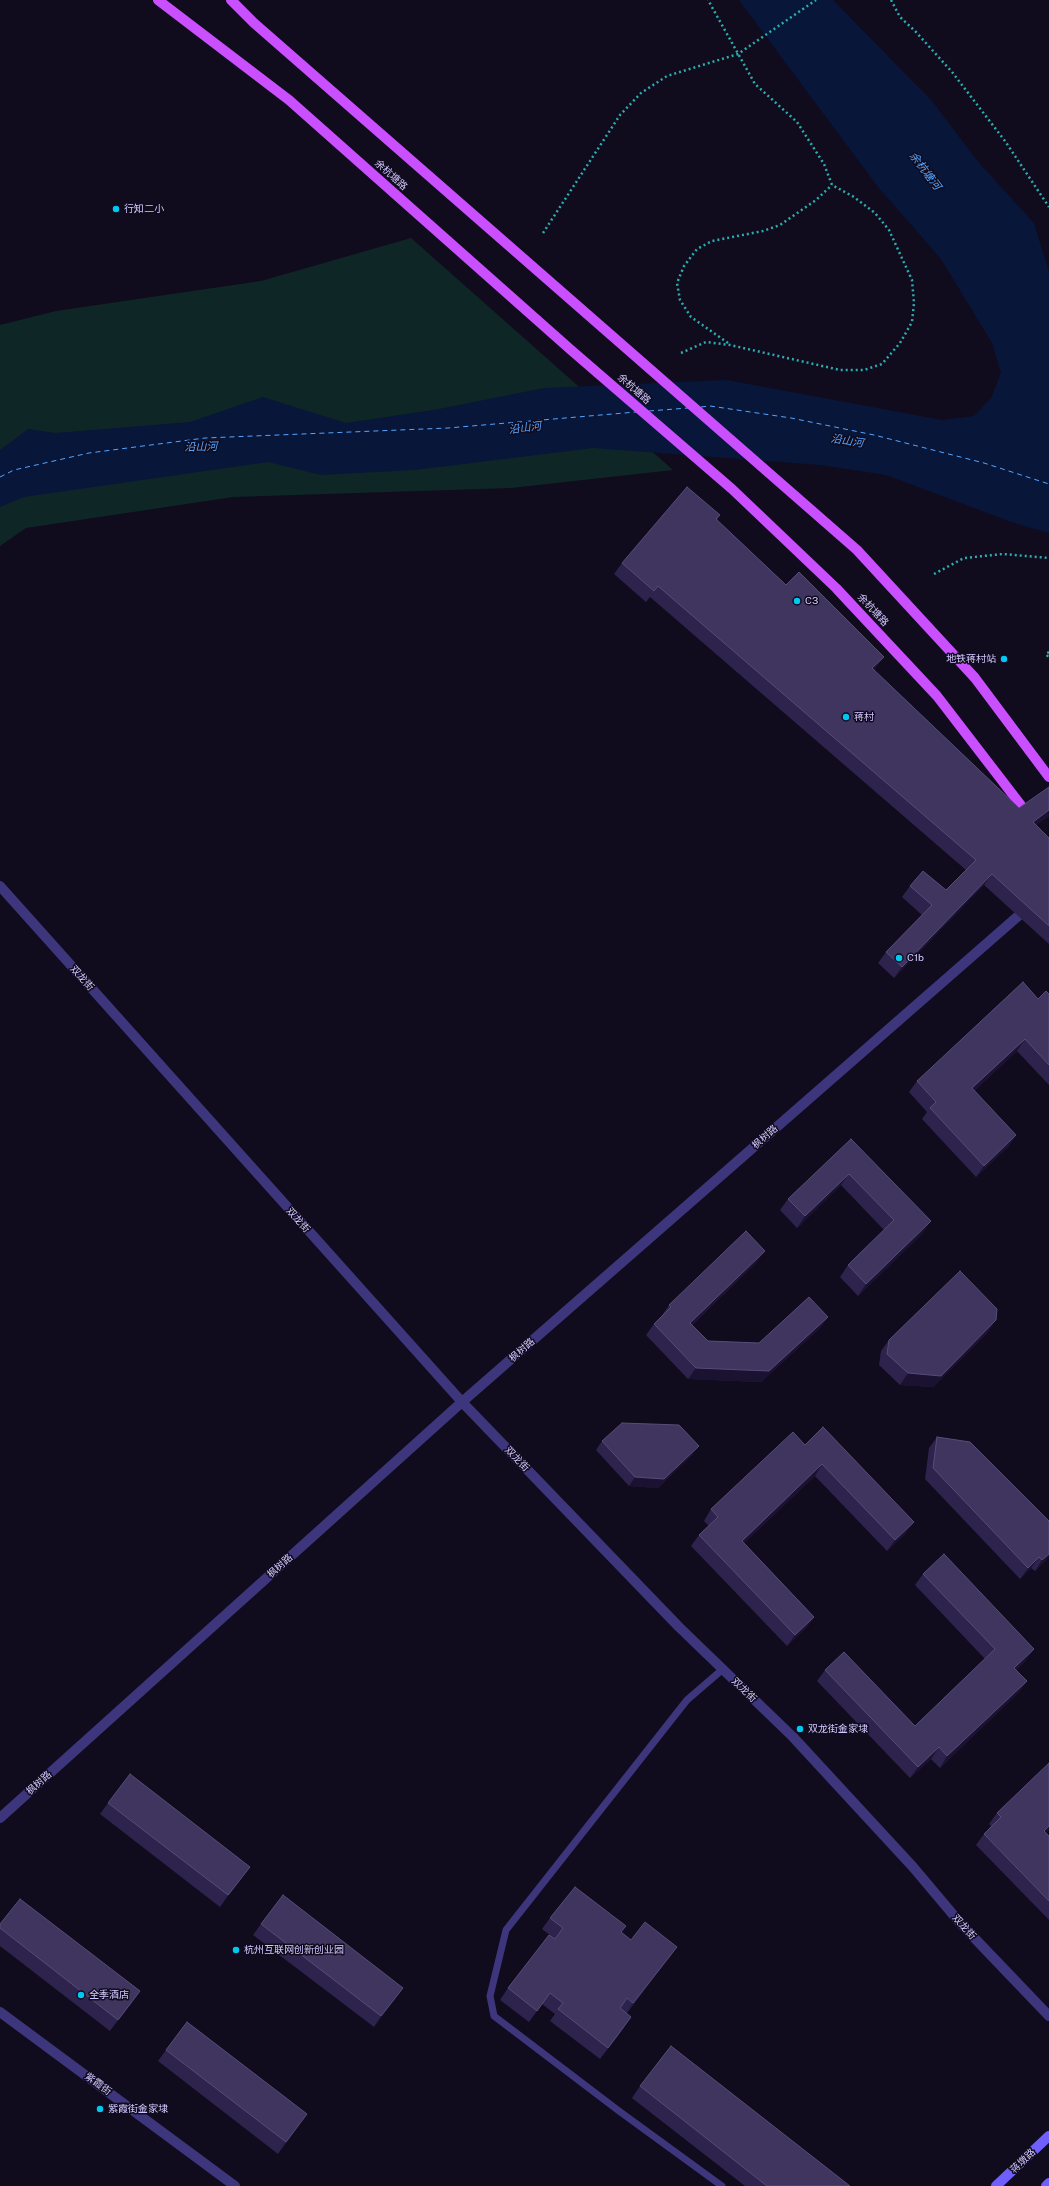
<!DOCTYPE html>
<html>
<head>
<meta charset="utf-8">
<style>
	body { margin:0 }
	canvas { display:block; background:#100b1d }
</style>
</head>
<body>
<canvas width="1049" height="2186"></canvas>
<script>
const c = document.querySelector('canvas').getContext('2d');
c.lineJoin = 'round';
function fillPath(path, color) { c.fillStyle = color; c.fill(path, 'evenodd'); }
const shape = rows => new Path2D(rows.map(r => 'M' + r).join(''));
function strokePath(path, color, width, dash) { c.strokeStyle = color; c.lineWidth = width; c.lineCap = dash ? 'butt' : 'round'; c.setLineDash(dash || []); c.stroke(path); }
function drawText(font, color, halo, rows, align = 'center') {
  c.font = font + ' "Public Sans","Noto Sans SC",sans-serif'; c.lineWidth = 3; c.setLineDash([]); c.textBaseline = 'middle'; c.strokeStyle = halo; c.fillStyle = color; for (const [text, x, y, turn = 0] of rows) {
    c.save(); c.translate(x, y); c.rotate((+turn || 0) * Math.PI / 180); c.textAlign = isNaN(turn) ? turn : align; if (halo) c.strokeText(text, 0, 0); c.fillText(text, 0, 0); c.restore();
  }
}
fillPath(shape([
	[411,238,673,470,511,488,233,497,26,528,0,546,0,325,56,311,261,281]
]), '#0f2627');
fillPath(shape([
	[739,0,833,0,932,101,979,163,1034,223,1049,272,1049,533,1014,523,886,475,820,465,593,448,415,470,321,475,268,462,24,497,0,507,0,450,28,429,55,433,190,422,263,397,346,423,439,409,544,388,727,380,942,420,974,416,991,398,1001,373,992,343,941,259,878,187]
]), '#081639');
strokePath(shape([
	[701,407,710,406,791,418,874,435,984,463,1049,484],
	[649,411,688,408],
	[0,477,14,470,89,453,205,438,448,428,636,412]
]), '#56a4ff', 1, [5, 4]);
strokePath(shape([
	[891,0,900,17,916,32,952,72,1005,141,1049,207],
	[543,233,620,115,641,93,667,76,738,54,816,0],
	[728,343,691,317,680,300,677,283,684,266,697,249,712,241,763,231,780,225,816,200,832,185],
	[681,353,706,342,730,345,840,370,864,370,882,364,900,343,912,322,914,303,912,280,889,230,875,213,854,197,832,185,824,164,797,122,755,84,708,0],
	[934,574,964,558,1003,554,1049,558],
	[1049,652,1046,654,1049,658]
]), '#2cadaf', 2.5, [2, 3]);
strokePath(shape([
	[722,2186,619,2111,494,2016,490,1996,506,1930,687,1700,723,1669]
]), '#3e367d', 7);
strokePath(shape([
	[0,886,462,1402,679,1627,793,1737,913,1867,961,1924,1049,2016],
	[0,1818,462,1402,1049,889],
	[0,2012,235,2186]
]), '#3e367d', 10);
strokePath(shape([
	[996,2186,1049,2136],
	[1046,2186,1049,2183]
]), '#6f5fff', 10);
strokePath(shape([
	[158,0,289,100,571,350,732,489,836,588,937,696,1030,817],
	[231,0,254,23,857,550,975,678,1049,777]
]), '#ca4fff', 10);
fillPath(shape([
	[720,515,717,520,786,585,876,668,874,670,1019,808,1049,816,1036,825,1049,838,1049,944,984,885,894,978,878,963,886,952,922,915,902,897,910,886,946,890,966,870,650,597,646,602,614,574,622,563],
	[1049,994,1049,1085,1017,1051,974,1091,1016,1135,1008,1147,976,1177,922,1119,927,1112,909,1092,917,1081],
	[851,1139,923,1233,858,1296,840,1277,848,1265,884,1230,841,1185,797,1228,780,1210,788,1199],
	[757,1262,692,1325,708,1341,759,1343,828,1317,820,1328,761,1382,688,1379,646,1335,654,1324,661,1317,669,1305],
	[988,1332,933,1387,900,1385,879,1365,881,1351,889,1340],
	[937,1437,1047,1559,1035,1571,1031,1568,1020,1579,925,1479,929,1448],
	[602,1441,693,1454,658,1488,629,1486,596,1450],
	[805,1445,906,1533,887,1551,815,1476,744,1543,814,1617,806,1628,787,1646,691,1546,699,1535,709,1526,704,1521,711,1509],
	[923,1574,1034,1649,1026,1660,1016,1670,1027,1681,1019,1692,940,1768,931,1759,910,1778,817,1681,825,1670,915,1726,985,1659,915,1585],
	[108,1803,242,1878,220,1907,100,1814],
	[997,1813,1046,1833,1049,1836,1049,1920,976,1845,984,1834,991,1826,989,1824],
	[550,1918,621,1932,631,1940,677,1947,627,2013,624,2028,600,2059,550,2021,555,2014,542,2004,529,2022,500,2000,508,1988,555,1939,542,1929],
	[0,1924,140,1991,110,2031,0,1946],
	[261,1924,403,1988,374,2027,253,1935],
	[166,2050,307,2114,278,2154,158,2061],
	[640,2086,850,2186,745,2186,632,2098]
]), '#2e234c');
fillPath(shape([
	[884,657,876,668,865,679,872,668],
	[1049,810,1049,816,1025,833,1033,822],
	[992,874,984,885,894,978,902,967],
	[1025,1039,1017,1051,964,1100,972,1088],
	[1016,1135,1008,1147,976,1177,984,1166],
	[849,1174,841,1185,797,1228,805,1216],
	[931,1221,923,1233,858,1296,866,1284],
	[765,1251,757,1262,682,1334,690,1323],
	[828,1317,820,1328,761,1382,688,1379,696,1368],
	[996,1320,988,1332,933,1387,900,1385,908,1373],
	[699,1446,693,1454,658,1488,629,1486,635,1477],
	[822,1464,815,1476,734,1553,742,1541],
	[914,1522,906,1533,887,1551,895,1540],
	[1049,1554,1049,1557,1035,1571,1042,1560],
	[1039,1557,1031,1568,1020,1579,1028,1568],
	[814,1617,806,1628,787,1646,795,1635],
	[1034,1649,1026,1660,1006,1679,1014,1668],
	[1027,1681,1019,1692,940,1768,947,1756],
	[939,1747,931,1759,910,1778,918,1767],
	[1049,1826,1049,1830,1036,1842,1044,1831],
	[250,1867,242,1878,220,1907,228,1895],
	[677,1947,669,1958,625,2014,633,2003],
	[403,1988,395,1999,374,2027,381,2016],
	[140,1991,132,2003,110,2031,118,2020],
	[631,2017,624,2028,600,2059,608,2048],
	[307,2114,299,2126,278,2154,286,2142]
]), '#1b1231');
const building = shape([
	[687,487,720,515,716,519,786,585,799,572,884,657,872,668,1019,808,1049,787,1049,810,1033,822,1049,838,1049,926,992,874,902,967,886,952,932,905,910,886,923,871,946,890,976,860,658,586,654,591,622,563,687,487],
	[1023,982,1038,999,1046,991,1049,994,1049,1065,1025,1039,972,1088,1016,1135,984,1166,930,1108,936,1102,917,1081,1023,982],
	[851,1139,931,1221,866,1284,848,1265,894,1220,849,1174,805,1216,788,1199,851,1139],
	[746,1231,765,1251,690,1323,708,1341,759,1343,809,1297,828,1317,769,1371,696,1368,654,1324,671,1307,669,1305,746,1231],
	[960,1271,997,1309,996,1320,941,1376,908,1373,887,1354,889,1340,960,1271],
	[622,1423,679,1425,699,1446,664,1479,635,1477,602,1441,622,1423],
	[823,1427,914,1522,895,1540,822,1464,742,1541,814,1617,795,1635,699,1535,718,1517,711,1509,793,1432,805,1445,823,1427],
	[937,1437,970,1442,1049,1521,1049,1554,1042,1560,1039,1557,1028,1568,933,1468,937,1437],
	[944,1554,1034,1649,1014,1668,1027,1681,947,1756,939,1747,918,1767,825,1670,844,1652,915,1726,995,1649,923,1574,944,1554],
	[1049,1763,1049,1826,1044,1831,1049,1836,1049,1901,984,1834,1001,1817,997,1813,1049,1763],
	[130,1774,250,1867,228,1895,108,1803,130,1774],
	[575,1887,626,1926,621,1932,631,1940,645,1922,677,1947,633,2003,627,1998,620,2008,631,2017,608,2048,558,2009,563,2003,550,1993,537,2011,508,1988,549,1935,555,1939,563,1928,550,1918,575,1887],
	[283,1895,403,1988,381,2016,261,1924,283,1895],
	[20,1899,140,1991,118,2020,0,1928,0,1924,20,1899],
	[187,2022,307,2114,286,2142,166,2050,187,2022],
	[671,2046,850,2186,767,2186,640,2086,671,2046]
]);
fillPath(building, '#40355f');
strokePath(building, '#574c78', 1);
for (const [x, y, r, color] of [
	[116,209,4,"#00c8f3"],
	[797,601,4,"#00c8f3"],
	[1004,659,4,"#00c8f3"],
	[846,717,4,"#00c8f3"],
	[899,958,4,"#00c8f3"],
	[800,1729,4,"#00c8f3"],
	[236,1950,4,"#00c8f3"],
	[81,1995,4,"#00c8f3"],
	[100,2109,4,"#00c8f3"]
]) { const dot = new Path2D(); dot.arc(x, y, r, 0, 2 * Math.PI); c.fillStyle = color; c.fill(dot); strokePath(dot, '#100b1d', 1.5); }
drawText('10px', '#d2c8ff', '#100b1d', [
	["余杭塘路",391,175,42],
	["余杭塘路",634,389,41],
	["余杭塘路",873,610,47],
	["双龙街",82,978,48],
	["枫树路",765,1137,-41],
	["双龙街",298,1220,48],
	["枫树路",522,1350,-41],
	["双龙街",517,1459,46],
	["枫树路",280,1566,-42],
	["双龙街",744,1690,44],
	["枫树路",39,1783,-42],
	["双龙街",964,1927,48],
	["紫霞街",98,2084,36],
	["蒋墩路",1023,2161,-44]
]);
drawText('10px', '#d2c8ff', '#100b1d', [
	["行知二小",124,209],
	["C3",805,601],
	["地铁蒋村站",996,659,"right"],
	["蒋村",854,717],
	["C1b",907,958],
	["双龙街金家埭",808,1729],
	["杭州互联网创新创业园",244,1950],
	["全季酒店",89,1995],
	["紫霞街金家埭",108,2109]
], 'left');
drawText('italic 11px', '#56a4ff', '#100b1d', [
	["余杭塘河",925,171,53],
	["沿山河",525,428,-7],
	["沿山河",847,441,9],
	["沿山河",201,447,-1]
]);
</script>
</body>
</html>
